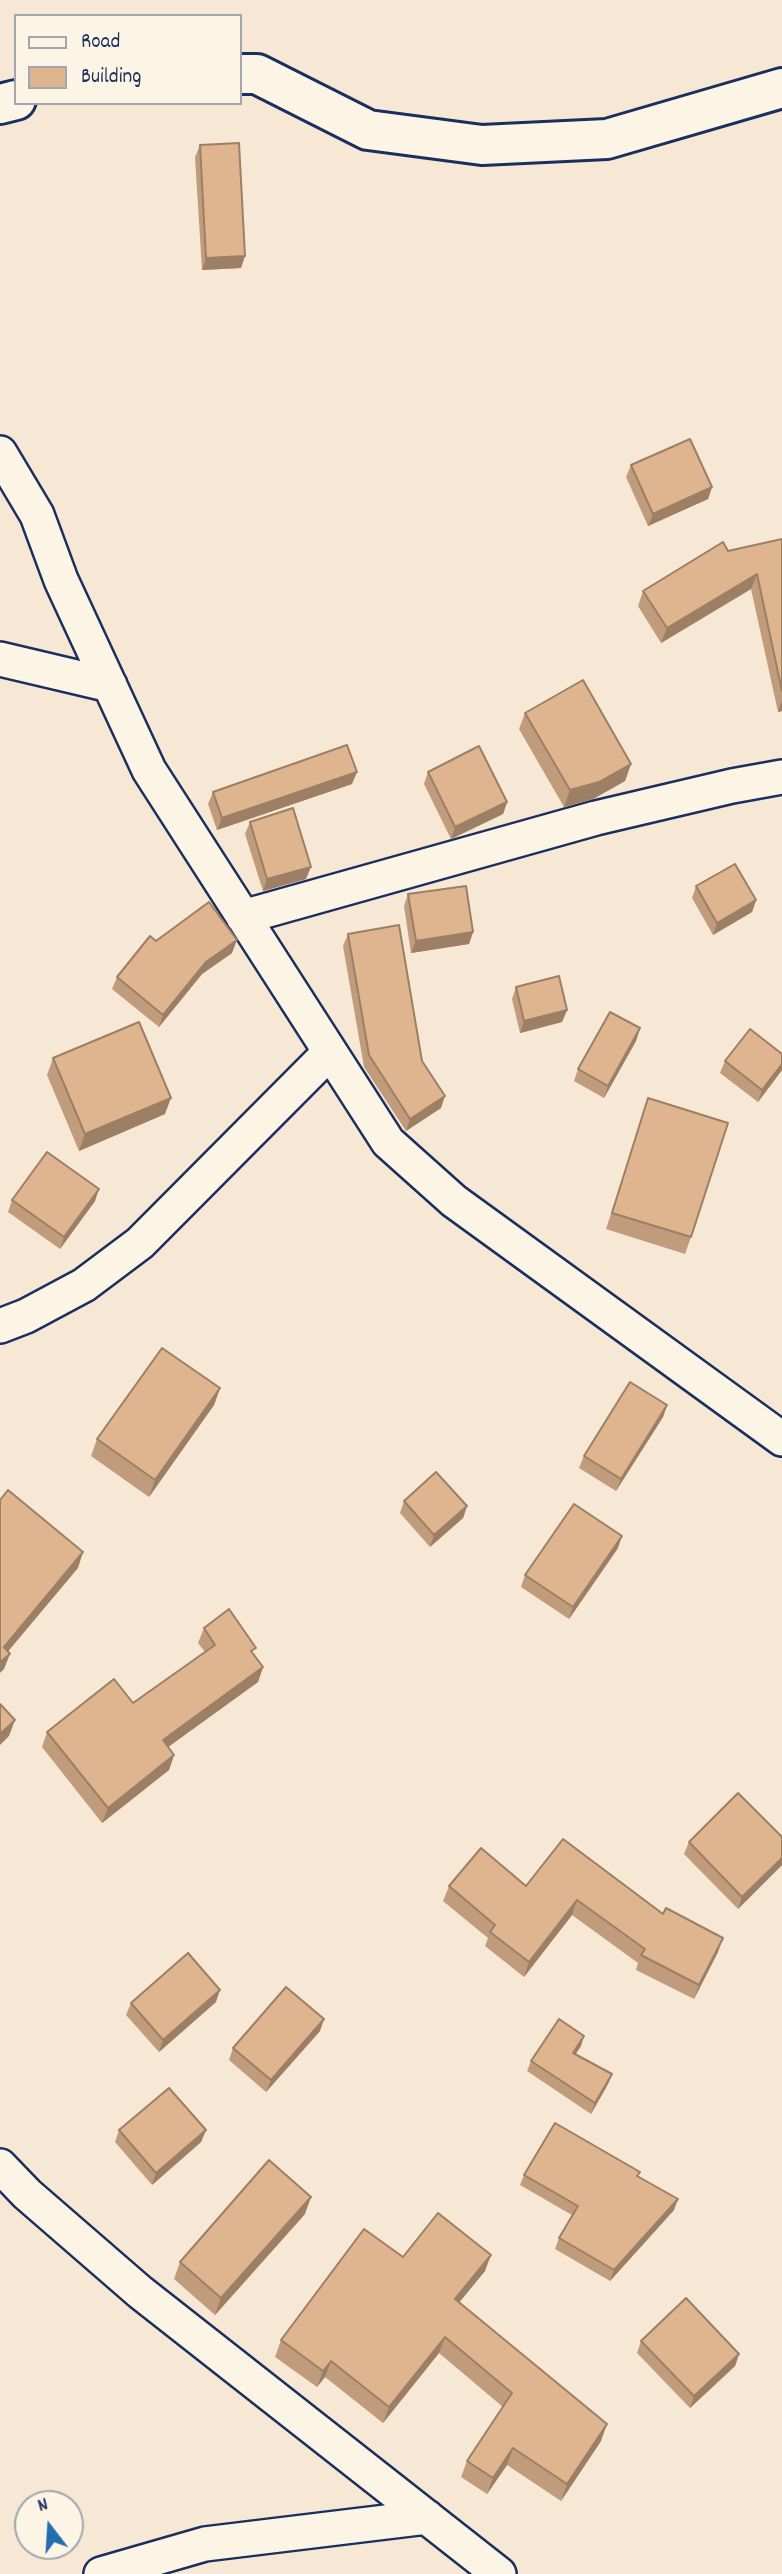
<!DOCTYPE html>
<html>
<head>
<meta charset="utf-8">
<style>
	body { margin:0 }
	#map { position:relative; width:782px; height:2574px; overflow:hidden; background:#f6e8d4; font-family:Dekko,sans-serif }
	canvas { display:block }
	.legend { position:absolute; left:14px; top:14px; width:228px; height:91px; box-sizing:border-box; background:#fcf5e5; border:2px solid #a2a6af; margin:0; padding:9px 12px; list-style:none; font-size:21px; color:#1b2f5e }
	.legend li { display:flex; align-items:center; gap:14px; height:35px }
	.legend b { width:35px; border:2px solid #a2a6af }
	.north { position:absolute; left:14px; top:2490px; width:70px; height:70px; box-sizing:border-box; background:#fcf5e5; border:2px solid #a2a6af; border-radius:50%; rotate:343deg; font-size:19px; font-weight:700; line-height:28px; text-align:center; color:#1b2f5e }
	.north::after { content:''; display:block; margin:auto; width:24px; height:32px; background:#1f6fb2; clip-path:polygon(50% 0,100% 100%,50% 72%,0 100%) }
</style>
</head>
<body>
<div id="map">
<canvas width="782" height="2574"></canvas>
<ul class="legend">
<li><b style="height:9px;background:#fcf5e5"></b>Road</li>
<li><b style="height:19px;background:#dfb590"></b>Building</li>
</ul>
<div class="north">N</div>
</div>
<script>
const c = document.querySelector('canvas').getContext('2d');
c.lineJoin = 'round';
const shape = rows => new Path2D(rows.map(r => 'M' + r).join(''));
function strokePath(path, color, width, dash) { c.strokeStyle = color; c.lineWidth = width; c.lineCap = dash ? 'butt' : 'round'; c.setLineDash(dash || []); c.stroke(path); }
function fillPath(path, color) { c.fillStyle = color; c.fill(path, 'evenodd'); }
const street = shape([
	[0,453,37,515,61,580,149,770,388,1142,454,1201,782,1439],
	[0,659,110,685],
	[243,917,596,818,732,786,782,777],
	[0,1326,26,1316,84,1285,140,1243,329,1053],
	[0,2166,27,2194,140,2292,499,2574],
	[101,2574,205,2544,427,2517]
]);
const secondary = shape([
	[240,74,257,74,368,130,482,145,607,139,782,88],
	[0,104,16,100]
]);
strokePath(street, '#1b2f5e', 38);
strokePath(secondary, '#1b2f5e', 44);
strokePath(street, '#fcf5e5', 33);
strokePath(secondary, '#fcf5e5', 38);
fillPath(shape([
	[200,145,241,268,202,270,195,157],
	[631,465,712,487,708,499,648,526,626,477],
	[782,539,782,711,778,712,751,589,661,643,638,606,643,591,728,551],
	[525,713,631,764,625,781,593,799,564,807,519,729],
	[428,772,507,802,503,814,451,839,424,784],
	[352,784,217,830,208,804,213,792],
	[250,822,306,879,263,891,245,834],
	[696,886,756,900,752,912,713,935,692,898],
	[408,894,473,932,469,944,411,953,404,906],
	[348,934,422,1061,441,1108,406,1131,364,1067,343,946],
	[156,941,232,953,202,974,159,1027,112,989,117,977],
	[516,987,567,1010,562,1022,520,1033,512,999],
	[640,1028,636,1041,604,1098,574,1081,578,1069],
	[782,1054,782,1070,758,1102,720,1073,725,1061],
	[53,1058,165,1114,79,1151,47,1075],
	[648,1098,691,1237,685,1254,606,1229],
	[12,1200,95,1201,60,1249,8,1212],
	[220,1388,214,1405,149,1497,91,1456,97,1439],
	[667,1405,663,1417,616,1491,579,1468,584,1456],
	[404,1501,467,1506,463,1518,430,1547,400,1513],
	[618,1548,569,1619,521,1587,525,1575],
	[204,1628,254,1654,263,1667,258,1682,168,1747,174,1755,169,1770,102,1823,42,1747,47,1732,133,1703,205,1652,198,1643],
	[782,1837,782,1865,738,1909,684,1854,689,1842],
	[449,1886,526,1886,663,1914,718,1952,694,1999,636,1970,638,1963,572,1915,524,1977,485,1946,488,1938,443,1901],
	[216,2002,159,2052,126,2015,131,2003],
	[320,2031,266,2092,229,2060,233,2048],
	[581,2046,576,2054,612,2074,608,2084,591,2114,527,2071,531,2061],
	[119,2130,206,2130,201,2142,152,2185,115,2142],
	[524,2175,638,2177,674,2210,610,2281,555,2249,559,2238,572,2215,520,2185],
	[305,2214,215,2315,174,2279,180,2262],
	[403,2257,485,2271,459,2302,601,2441,561,2501,507,2465,487,2494,461,2477,467,2461,503,2407,439,2353,383,2423,325,2377,317,2387,275,2357,281,2340],
	[641,2341,739,2354,735,2366,690,2408,637,2353]
]), '#c09c7c');
fillPath(shape([
	[245,256,241,268,202,270,206,258],
	[712,487,708,499,648,526,653,514],
	[757,574,751,589,661,643,667,628],
	[782,700,782,711,778,712],
	[631,764,625,781,593,799,564,807,570,790],
	[357,772,352,784,217,830,222,818],
	[507,802,503,814,451,839,455,827],
	[311,867,306,879,263,891,267,879],
	[756,900,752,912,713,935,717,923],
	[473,932,469,944,411,953,416,941],
	[237,940,232,953,202,974,159,1027,163,1015,206,962],
	[567,1010,562,1022,520,1033,524,1021],
	[640,1028,636,1041,604,1098,608,1086],
	[782,1064,782,1070,758,1102,762,1090],
	[445,1096,441,1108,406,1131,410,1119],
	[171,1098,165,1114,79,1151,85,1134],
	[99,1189,95,1201,60,1249,64,1237],
	[220,1388,214,1405,149,1497,155,1480],
	[667,1405,663,1417,616,1491,621,1479],
	[467,1506,463,1518,430,1547,434,1535],
	[622,1536,618,1548,569,1619,573,1607],
	[83,1552,78,1568,0,1661,4,1647],
	[10,1654,4,1669,0,1673,0,1662],
	[263,1667,258,1682,157,1755,163,1740],
	[15,1720,9,1736,0,1745,0,1734],
	[174,1755,169,1770,102,1823,108,1808],
	[782,1858,782,1865,738,1909,742,1897],
	[577,1900,572,1915,524,1977,529,1962],
	[723,1938,718,1952,694,1999,699,1985],
	[220,1990,216,2002,159,2052,163,2040],
	[324,2019,320,2031,266,2092,271,2080],
	[584,2036,581,2046,569,2063,573,2053],
	[612,2074,608,2084,591,2114,595,2103],
	[206,2130,201,2142,152,2185,156,2173],
	[311,2197,305,2214,215,2315,221,2298],
	[678,2199,674,2210,610,2281,614,2270],
	[491,2255,485,2271,449,2315,455,2299],
	[445,2337,439,2353,383,2423,389,2407],
	[739,2354,735,2366,690,2408,694,2396],
	[331,2361,325,2377,317,2387,323,2371],
	[607,2424,601,2441,561,2501,567,2484],
	[513,2448,507,2465,487,2494,493,2478]
]), '#9c7f65');
const building = shape([
	[239,143,245,256,206,258,200,145,239,143],
	[690,439,712,487,653,514,631,465,690,439],
	[782,539,782,691,757,574,667,628,643,591,723,542,728,551,782,539],
	[583,680,631,764,599,782,570,790,525,713,583,680],
	[347,745,357,772,222,818,213,792,347,745],
	[479,746,507,802,455,827,428,772,479,746],
	[293,808,311,867,267,879,250,822,293,808],
	[735,864,756,900,717,923,696,886,735,864],
	[466,886,473,932,416,941,408,894,466,886],
	[209,902,237,940,206,962,163,1015,117,977,150,936,156,941,209,902],
	[399,925,422,1061,445,1096,410,1119,369,1055,348,934,399,925],
	[559,976,567,1010,524,1021,516,987,559,976],
	[610,1012,640,1028,608,1086,578,1069,610,1012],
	[139,1022,171,1098,85,1134,53,1058,139,1022],
	[750,1029,782,1054,782,1064,762,1090,725,1061,750,1029],
	[648,1098,728,1123,691,1237,612,1213,648,1098],
	[47,1152,99,1189,64,1237,12,1200,47,1152],
	[162,1348,220,1388,155,1480,97,1439,162,1348],
	[630,1382,667,1405,621,1479,584,1456,630,1382],
	[436,1472,467,1506,434,1535,404,1501,436,1472],
	[8,1490,83,1552,4,1647,10,1654,0,1662,0,1500,8,1490],
	[574,1504,622,1536,573,1607,525,1575,574,1504],
	[229,1609,256,1648,251,1651,263,1667,163,1740,174,1755,108,1808,47,1732,114,1679,133,1703,215,1645,204,1628,229,1609],
	[0,1704,15,1720,0,1734,0,1704],
	[738,1793,782,1837,782,1858,742,1897,689,1842,738,1793],
	[563,1839,663,1914,666,1908,723,1938,699,1985,641,1955,645,1949,577,1900,529,1962,490,1932,495,1925,449,1886,481,1848,526,1886,563,1839],
	[188,1953,220,1990,163,2040,131,2003,188,1953],
	[286,1987,324,2019,271,2080,233,2048,286,1987],
	[559,2019,584,2036,573,2053,612,2074,595,2103,531,2061,559,2019],
	[169,2088,206,2130,156,2173,119,2130,169,2088],
	[555,2123,640,2172,637,2176,678,2199,614,2270,559,2238,578,2206,524,2175,555,2123],
	[269,2160,311,2197,221,2298,180,2262,269,2160],
	[438,2213,491,2255,455,2299,607,2424,567,2484,513,2448,493,2478,467,2461,512,2393,445,2337,389,2407,331,2361,323,2371,281,2340,364,2229,403,2257,438,2213],
	[686,2298,739,2354,694,2396,641,2341,686,2298]
]);
fillPath(building, '#dfb590');
strokePath(building, '#9c7f65', 2);
</script>
</body>
</html>
